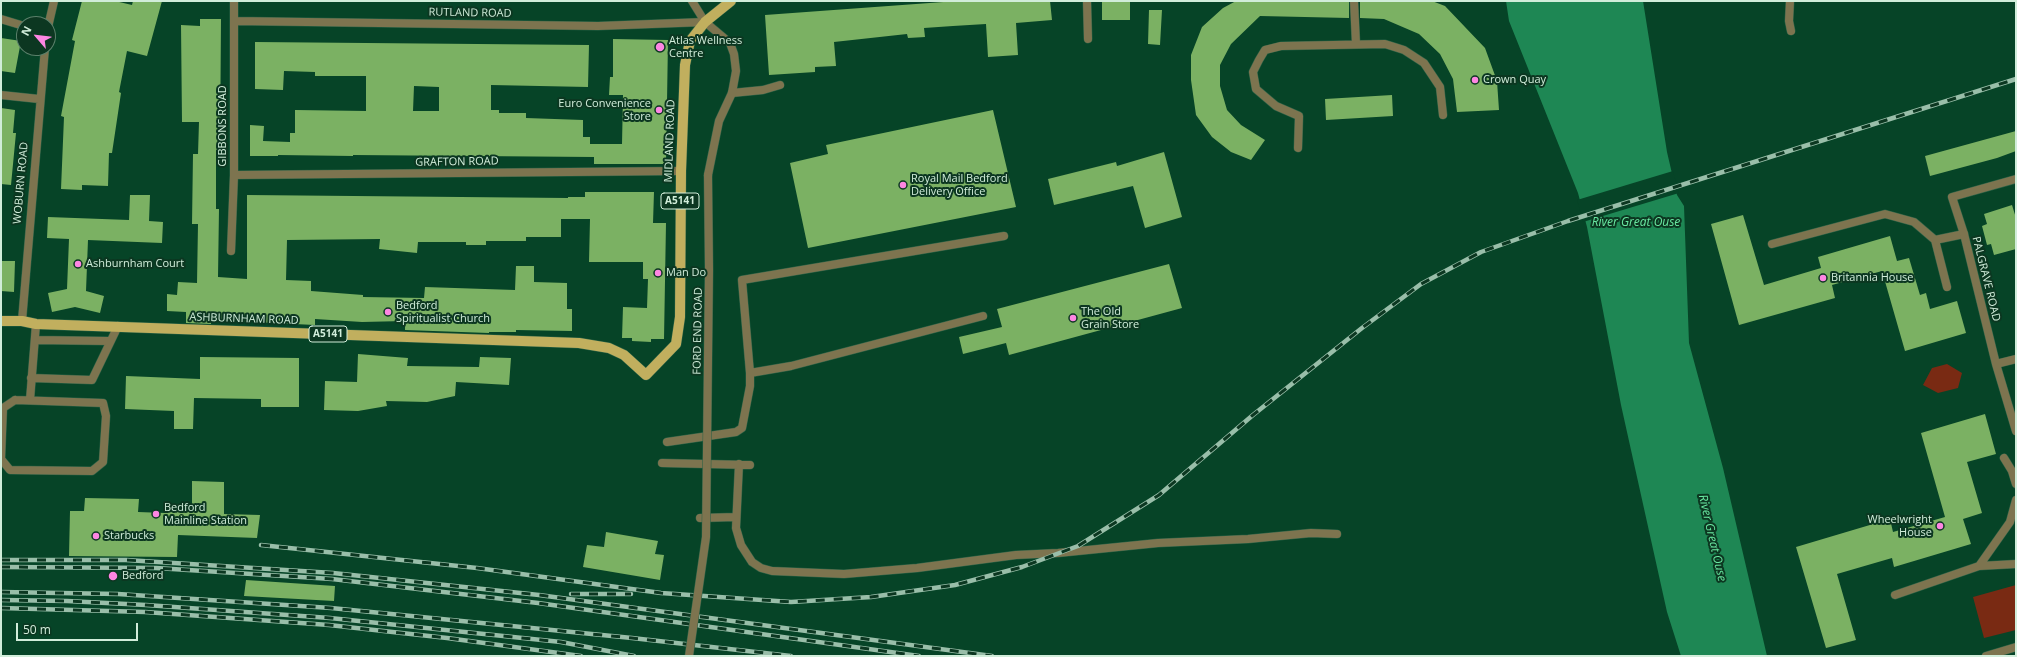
<!DOCTYPE html>
<html>
<head>
<meta charset="utf-8">
<style>
	body { margin:0 }
	#map { position:relative; width:2017px; height:657px; overflow:hidden; background:#064427; font-family:"Open Sans",sans-serif }
	canvas { display:block }
	.frame { position:absolute; inset:0; border:2px solid #d1edda; pointer-events:none }
	.north { position:absolute; left:16px; top:16px; width:40px; height:40px; box-sizing:border-box; background:#0c3721; border:1px solid #5b806b; border-radius:50%; rotate:298deg; font-size:11px; font-weight:700; line-height:16px; text-align:center; color:#d1edda }
	.north::after { content:''; display:block; margin:auto; width:14px; height:18px; background:#fd86e2; clip-path:polygon(50% 0,100% 100%,50% 72%,0 100%) }
	.scale { position:absolute; left:16px; top:623px; width:122px; height:18px; box-sizing:border-box; border:2px solid #d1edda; border-top:0; padding-left:5px; font-size:12px; line-height:14px; white-space:nowrap; color:#d1edda; -webkit-text-stroke:3px #0c3721; paint-order:stroke }
</style>
</head>
<body>
<div id="map">
<canvas width="2017" height="657"></canvas>
<div class="frame"></div>
<div class="north">N</div>
<div class="scale">50 m</div>
</div>
<script>
const c = document.querySelector('canvas').getContext('2d');
c.lineJoin = 'round';
function fillPath(path, color) { c.fillStyle = color; c.fill(path, 'evenodd'); }
const shape = rows => new Path2D(rows.map(r => 'M' + r).join(''));
function strokePath(path, color, width, dash) { c.strokeStyle = color; c.lineWidth = width; c.lineCap = dash ? 'butt' : 'round'; c.setLineDash(dash || []); c.stroke(path); }
function drawText(font, color, halo, rows, align = 'center') {
  c.font = font + ' "Open Sans",sans-serif'; c.lineWidth = 4; c.setLineDash([]); c.textBaseline = 'middle'; c.strokeStyle = halo; c.fillStyle = color; for (const [text, x, y, turn = 0] of rows) {
    c.save(); c.translate(x, y); c.rotate((+turn || 0) * Math.PI / 180); c.textAlign = isNaN(turn) ? turn : align; if (halo) c.strokeText(text, 0, 0); c.fillText(text, 0, 0); c.restore();
  }
}
fillPath(shape([
	[1947,364,1962,373,1958,388,1938,393,1923,385,1932,368],
	[2016,585,2016,630,1984,638,1973,597]
]), '#792a13');
fillPath(shape([
	[1506,1,1643,1,1667,152,1677,195,1684,206,1689,343,1723,468,1767,656,1681,656,1667,612,1621,405,1587,227,1578,193,1509,21]
]), '#1e8754');
fillPath(shape([
	[1673,171,1679,193,1583,222,1577,200]
]), '#064427');
fillPath(shape([
	[82,1,115,1,132,5,133,1,162,1,147,56,127,51,119,92,121,93,112,153,109,153,108,186,82,185,82,190,61,189,64,117,61,116,75,41,72,40],
	[957,1,1050,1,1052,20,1016,23,1018,55,988,57,986,24,953,26,924,28,925,37,908,38,907,34,834,42,836,66,815,67,815,72,769,75,765,15],
	[1102,1,1130,1,1130,20,1102,20],
	[1236,1,1349,1,1349,18,1260,16,1231,44,1220,65,1220,86,1227,110,1241,125,1265,140,1251,160,1231,152,1212,137,1196,115,1191,80,1191,55,1202,27,1223,8],
	[1360,1,1432,1,1445,6,1485,48,1497,81,1499,110,1457,112,1453,79,1440,54,1419,34,1384,19,1360,18],
	[1149,10,1162,10,1160,45,1148,44],
	[200,19,221,19,220,150,216,150,216,209,219,209,218,277,247,279,247,195,568,198,568,197,585,197,585,192,654,192,653,223,666,223,664,339,651,339,651,342,632,341,632,338,622,338,623,307,647,308,648,279,643,279,643,262,589,262,590,219,561,219,561,237,526,237,526,241,486,241,486,245,466,245,466,242,418,242,417,253,379,249,380,239,287,240,286,280,311,281,311,291,363,295,363,297,424,298,425,287,515,290,516,266,534,266,534,282,567,283,567,309,572,309,572,331,516,330,516,332,489,332,489,333,405,330,405,321,362,322,315,319,315,325,211,320,211,324,186,323,186,312,167,311,167,294,177,295,178,282,197,283,198,224,192,224,193,154,198,154,199,122,182,122,181,25,200,26],
	[1,38,21,41,15,73,1,71],
	[613,39,668,40,666,164,594,164,594,157,353,155,353,156,278,155,278,156,250,156,250,125,264,126,263,141,290,142,290,133,295,133,295,110,366,111,366,76,315,76,315,72,284,71,283,90,255,89,255,42,589,45,588,87,491,85,491,110,499,110,499,113,526,113,526,118,583,120,583,137,590,137,590,144,622,144,623,95,609,95,610,77,613,77],
	[414,86,439,87,439,111,413,111],
	[1392,95,1393,116,1326,120,1325,99],
	[1,108,15,110,13,133,16,133,11,185,1,184],
	[993,110,1016,207,808,248,790,163,828,154,826,145],
	[2016,131,2016,151,1997,158,1930,176,1925,156],
	[1164,152,1182,217,1145,228,1133,186,1054,205,1048,179,1116,162,1117,166],
	[130,195,150,195,149,221,163,222,162,243,88,240,86,291,104,296,100,313,75,307,52,312,48,293,67,289,69,239,47,238,48,217,129,220],
	[2012,205,2016,218,2016,249,1994,255,1991,244,1987,245,1982,226,1987,224,1984,214],
	[1743,215,1764,285,1821,268,1818,257,1890,236,1897,261,1909,258,1920,295,1926,293,1930,309,1957,301,1966,333,1905,351,1882,271,1832,285,1835,298,1739,325,1711,224],
	[1,261,15,261,14,292,1,291],
	[1169,264,1182,308,1009,355,1006,343,963,354,959,337,1002,327,997,309],
	[358,354,408,358,407,366,479,367,480,357,511,358,509,385,456,382,455,396,427,402,386,401,387,406,358,411,324,410,325,381,357,382],
	[200,357,299,358,299,407,261,407,261,399,194,398,193,429,174,429,174,411,125,409,126,376,200,379],
	[1985,414,1996,454,1967,462,1982,513,1963,519,1971,544,1894,567,1892,558,1837,574,1856,640,1826,648,1796,547,1890,519,1893,532,1945,517,1921,433],
	[192,481,224,482,224,514,260,515,257,538,178,535,177,557,69,556,70,511,84,511,85,498,139,499,138,512,165,513,165,504,192,504],
	[606,532,658,541,655,554,664,555,660,580,583,567,587,545,604,547],
	[246,580,335,586,334,601,244,596]
]), '#7bb163');
const service = shape([
	[1790,1,1789,21,1791,31],
	[1,19,24,26],
	[732,93,763,90,780,85],
	[1935,240,1947,287],
	[1772,244,1885,214,1914,222,1935,240,1964,234],
	[35,340,109,341],
	[750,373,742,280,1004,236],
	[31,378,92,380,118,326],
	[15,400,103,403,106,416,103,462,92,471,10,470,1,459,3,408,15,400],
	[30,400,36,324],
	[667,442,736,432,742,428,750,386,750,373,791,366,983,316],
	[2004,458,2012,471,2016,484],
	[662,463,750,465],
	[739,464,736,528,741,545,752,562,761,568,772,571,844,574,917,568,1016,555,1058,553,1158,543,1248,539,1311,533,1337,534],
	[2016,500,2010,522,1979,566,2016,564],
	[700,518,736,517],
	[1895,595,1979,566]
]);
const minor = shape([
	[1087,1,1088,39],
	[1354,1,1356,44],
	[234,21,598,26,705,22],
	[48,27,54,1],
	[1,95,39,99],
	[1298,148,1299,116,1276,106,1256,89,1253,72,1259,60,1265,50,1281,46,1385,44,1404,50,1424,63,1440,87,1443,115],
	[234,175,681,171],
	[2016,179,1952,197,1964,234,1996,364,2016,431],
	[231,251,234,175,234,1],
	[22,321,45,48],
	[1996,364,2016,359],
	[1986,656,2016,647]
]);
const tertiary = shape([
	[692,1,705,22,730,43,734,54,736,71,732,93,719,121,708,175]
]);
const primary = shape([
	[1,321,22,321,36,324,579,343,609,348,624,355,646,375,676,344,680,317,681,171,685,65,690,41,705,22,731,1]
]);
strokePath(service, '#2b6247', 9);
strokePath(minor, '#2b6247', 9);
strokePath(tertiary, '#2b6247', 9);
strokePath(primary, '#2b6247', 11);
strokePath(service, '#7d744f', 8);
strokePath(minor, '#7d744f', 8);
strokePath(tertiary, '#7d744f', 8);
strokePath(primary, '#c1af5e', 10);
const rail = shape([
	[261,545,477,568,661,593,791,602,871,597,955,585,1022,567,1078,546,1159,495,1253,415,1362,328,1421,284,1481,252,1568,221,2016,79],
	[1,560,126,560,333,573,539,595,992,656],
	[1,567,156,568,332,579,538,603,919,656],
	[1,592,118,594,331,608,632,638,791,656],
	[571,594,631,594],
	[1,600,67,601,146,605,330,618,561,642,634,656],
	[1,608,145,612,329,625,447,638,581,656]
]);
strokePath(rail, '#99bea9', 4.5);
strokePath(rail, '#0c3721', 3, [9]);
const tertiaryBridge = shape([
	[689,656,706,537,709,270,708,175]
]);
strokePath(tertiaryBridge, '#2b6247', 9, []);
strokePath(tertiaryBridge, '#7d744f', 8);
for (const [x, y, r, color] of [
	[660,47,5,"#fd86e2"],
	[1475,80,4,"#fd86e2"],
	[659,110,4,"#fd86e2"],
	[903,185,4,"#fd86e2"],
	[78,264,4,"#fd86e2"],
	[658,273,4,"#fd86e2"],
	[1823,278,4,"#fd86e2"],
	[388,312,4,"#fd86e2"],
	[1073,318,4,"#fd86e2"],
	[156,514,4,"#fd86e2"],
	[1940,526,4,"#fd86e2"],
	[96,536,4,"#fd86e2"],
	[113,576,5,"#fd86e2"]
]) { const dot = new Path2D(); dot.arc(x, y, r, 0, 2 * Math.PI); c.fillStyle = color; c.fill(dot); strokePath(dot, '#0c3721', 1.5); }
for (const [x, y, w] of [
	[680,201,38],
	[328,334,38]
]) { const box = new Path2D(); box.roundRect(x - w / 2, y - 8, w, 16, 3); c.fillStyle = '#0c3721'; c.fill(box); strokePath(box, '#d1edda', 1); }
drawText('bold 10px', '#d1edda', null, [
	["A5141",680,201],
	["A5141",328,334]
]);
drawText('11px', '#d1edda', '#0c3721', [
	["RUTLAND ROAD",470,13,1],
	["GIBBONS ROAD",223,126,-90],
	["MIDLAND ROAD",670,141,-88],
	["GRAFTON ROAD",457,162,-1],
	["WOBURN ROAD",21,183,-85],
	["PALGRAVE ROAD",1986,279,76],
	["ASHBURNHAM ROAD",244,319,2],
	["FORD END ROAD",698,331,-89]
]);
drawText('11px', '#d1edda', '#0c3721', [
	["Atlas Wellness",669,41],
	["Centre",669,54],
	["Crown Quay",1483,80],
	["Euro Convenience",651,104,"right"],
	["Store",651,117,"right"],
	["Royal Mail Bedford",911,179],
	["Delivery Office",911,192],
	["Ashburnham Court",86,264],
	["Man Do",666,273],
	["Britannia House",1831,278],
	["Bedford",396,306],
	["Spiritualist Church",396,319],
	["The Old",1081,312],
	["Grain Store",1081,325],
	["Bedford",164,508],
	["Mainline Station",164,521],
	["Wheelwright",1932,520,"right"],
	["House",1932,533,"right"],
	["Starbucks",104,536],
	["Bedford",122,576]
], 'left');
drawText('italic 12px', '#69e8a1', '#0c3721', [
	["River Great Ouse",1636,223],
	["River Great Ouse",1712,538,77]
]);
</script>
</body>
</html>
